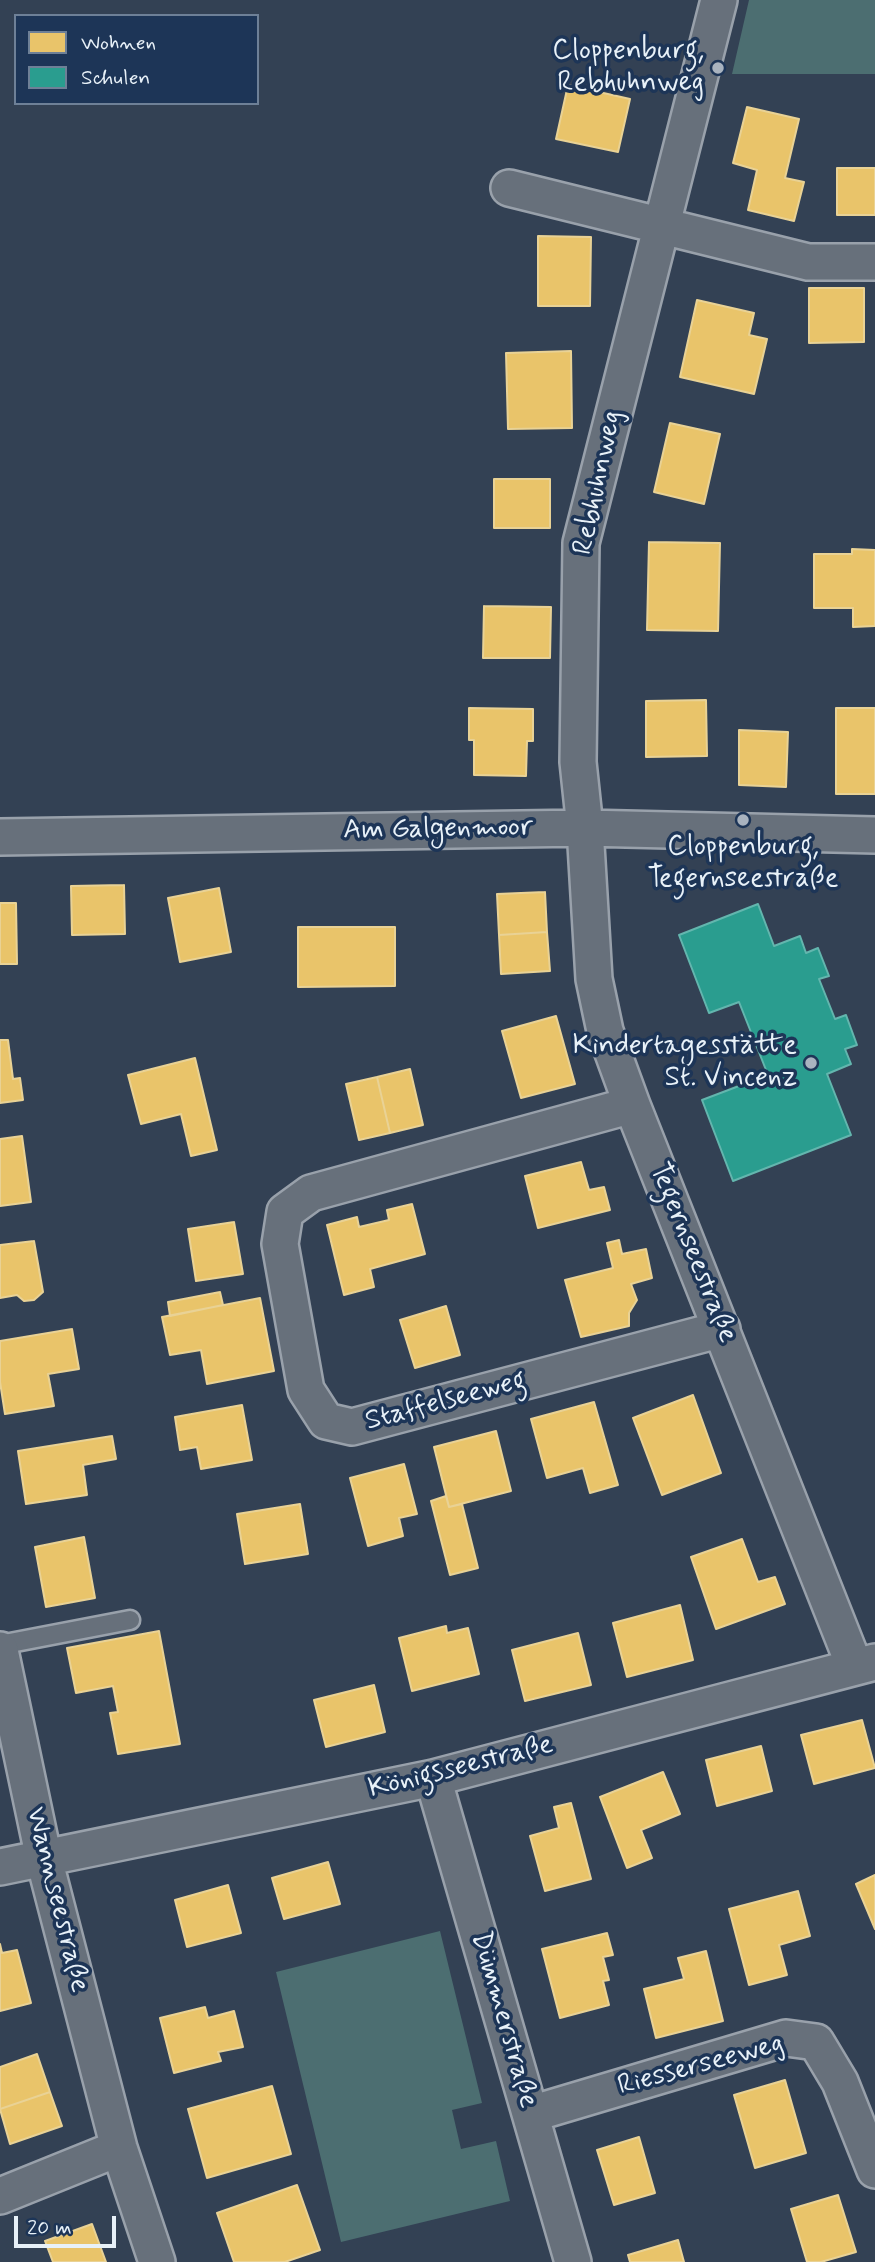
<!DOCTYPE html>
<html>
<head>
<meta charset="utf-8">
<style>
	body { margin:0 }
	#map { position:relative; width:875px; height:2262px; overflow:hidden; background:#334154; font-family:Mynerve,sans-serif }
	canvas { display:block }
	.legend { position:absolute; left:14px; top:14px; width:245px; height:91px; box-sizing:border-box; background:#1d3557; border:2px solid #6e8097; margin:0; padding:9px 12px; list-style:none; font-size:21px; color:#e8f1f8 }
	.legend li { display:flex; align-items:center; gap:14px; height:35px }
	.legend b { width:35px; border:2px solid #6e8097 }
	.scale { position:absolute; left:14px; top:2216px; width:102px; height:32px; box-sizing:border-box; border:4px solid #e8f1f8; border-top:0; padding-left:9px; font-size:21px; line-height:24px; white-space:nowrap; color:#e8f1f8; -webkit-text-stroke:5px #1d3557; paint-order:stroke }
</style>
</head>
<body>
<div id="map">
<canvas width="875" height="2262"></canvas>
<ul class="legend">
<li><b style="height:19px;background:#e9c46a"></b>Wohnen</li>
<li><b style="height:19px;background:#2a9d8f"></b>Schulen</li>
</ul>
<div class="scale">20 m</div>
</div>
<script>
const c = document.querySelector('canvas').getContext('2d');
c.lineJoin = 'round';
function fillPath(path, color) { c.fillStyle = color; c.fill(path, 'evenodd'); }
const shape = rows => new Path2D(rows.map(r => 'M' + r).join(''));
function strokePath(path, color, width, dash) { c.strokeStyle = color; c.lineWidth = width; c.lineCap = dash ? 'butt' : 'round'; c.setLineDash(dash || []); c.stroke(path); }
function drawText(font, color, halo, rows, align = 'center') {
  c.font = font + ' Mynerve,sans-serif'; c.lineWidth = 7; c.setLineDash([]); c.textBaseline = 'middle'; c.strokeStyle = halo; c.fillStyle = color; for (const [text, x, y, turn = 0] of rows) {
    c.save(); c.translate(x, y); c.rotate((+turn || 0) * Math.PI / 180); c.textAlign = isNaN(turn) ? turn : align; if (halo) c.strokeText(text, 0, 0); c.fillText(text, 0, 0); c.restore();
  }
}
fillPath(shape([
	[749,0,875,0,875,74,732,74],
	[440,1931,482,2103,452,2110,461,2149,496,2141,510,2201,341,2242,276,1972]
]), '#4c6e71');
const homes = shape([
	[568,85,630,99,618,152,556,139,568,85],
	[747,107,799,119,785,178,804,182,794,221,748,210,757,170,733,163,747,107],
	[837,168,875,168,875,215,837,215,837,168],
	[538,236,591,237,590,306,538,306,538,236],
	[809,288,864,288,864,342,809,343,809,288],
	[697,300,754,313,749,335,767,339,754,394,680,377,697,300],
	[571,351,572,428,508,429,506,353,571,351],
	[670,423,720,434,704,504,654,492,670,423],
	[494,479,550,479,550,528,494,528,494,479],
	[649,542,720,543,718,631,647,630,649,542],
	[852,549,875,550,875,626,853,627,853,608,814,608,814,554,852,554,852,549],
	[484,606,551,607,550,658,483,658,484,606],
	[706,700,707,756,646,757,646,701,706,700],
	[469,708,533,709,533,741,527,741,526,776,474,775,474,740,469,740,469,708],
	[836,708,875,708,875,794,836,794,836,708],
	[739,730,788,732,786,787,739,785,739,730],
	[124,885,125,934,72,935,71,886,124,885],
	[219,888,231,952,180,962,168,898,219,888],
	[545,892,547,932,499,935,497,894,545,892],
	[0,903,16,903,17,964,0,964,0,903],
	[298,927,395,927,395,986,298,987,298,927],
	[547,932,550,971,501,974,499,935,547,932],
	[556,1016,575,1084,521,1098,502,1031,556,1016],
	[0,1040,8,1040,13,1079,20,1078,23,1100,0,1103,0,1040],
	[195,1058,217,1150,191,1156,181,1114,141,1124,128,1075,195,1058],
	[410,1069,423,1125,390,1133,377,1077,410,1069],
	[377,1077,390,1133,359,1140,346,1084,377,1077],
	[22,1136,31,1202,0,1206,0,1139,22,1136],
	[581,1162,589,1190,604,1187,610,1210,538,1228,525,1176,581,1162],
	[412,1204,425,1254,370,1269,374,1287,344,1295,327,1225,357,1217,359,1227,389,1220,387,1210,412,1204],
	[234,1222,243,1274,196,1281,188,1229,234,1222],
	[619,1240,622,1254,646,1249,652,1278,631,1284,637,1300,629,1313,629,1326,581,1337,565,1280,613,1268,607,1243,619,1240],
	[34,1241,43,1292,34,1300,24,1301,17,1295,0,1298,0,1245,34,1241],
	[220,1292,223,1305,170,1316,168,1302,220,1292],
	[260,1298,274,1371,207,1384,201,1350,170,1355,162,1317,260,1298],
	[446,1306,460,1355,415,1368,400,1320,446,1306],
	[72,1329,79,1369,48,1374,54,1406,5,1414,0,1382,0,1341,72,1329],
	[693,1395,721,1473,662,1495,633,1418,693,1395],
	[594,1402,618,1485,590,1493,583,1468,547,1478,531,1419,594,1402],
	[242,1405,252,1460,201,1469,197,1447,180,1450,175,1417,242,1405],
	[496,1431,511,1491,449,1507,434,1447,496,1431],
	[112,1436,116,1459,83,1465,87,1495,26,1504,18,1451,112,1436],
	[404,1464,417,1514,399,1518,403,1536,368,1546,350,1478,404,1464],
	[446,1496,449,1507,462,1504,478,1568,450,1575,431,1501,446,1496],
	[300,1504,308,1554,245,1564,237,1514,300,1504],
	[84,1537,95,1598,46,1607,35,1547,84,1537],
	[742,1539,758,1582,775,1577,785,1604,716,1629,691,1557,742,1539],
	[680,1605,693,1660,627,1677,613,1623,680,1605],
	[446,1626,447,1633,468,1628,479,1674,412,1691,399,1638,446,1626],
	[159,1631,180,1744,118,1754,110,1713,118,1712,113,1686,76,1693,67,1648,159,1631],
	[578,1633,591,1685,525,1701,512,1650,578,1633],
	[374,1685,385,1732,326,1747,314,1700,374,1685],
	[862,1720,875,1768,814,1784,801,1735,862,1720],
	[761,1746,772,1791,717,1806,706,1760,761,1746],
	[663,1772,680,1814,641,1830,652,1858,627,1868,600,1797,663,1772],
	[571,1803,591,1879,545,1891,530,1836,559,1828,554,1807,571,1803],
	[328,1862,340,1904,284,1919,272,1878,328,1862],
	[875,1875,875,1929,856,1884,875,1875],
	[228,1885,241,1933,187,1947,175,1900,228,1885],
	[798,1891,810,1936,779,1945,787,1975,749,1985,729,1909,798,1891],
	[607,1933,613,1955,603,1957,609,1980,603,1981,609,2005,560,2018,542,1949,607,1933],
	[0,1944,2,1953,17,1950,31,2003,0,2011,0,1944],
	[706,1951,723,2021,656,2038,644,1989,684,1979,678,1958,706,1951],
	[205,2007,208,2018,234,2011,243,2047,218,2052,221,2061,174,2073,160,2018,205,2007],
	[37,2054,50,2092,0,2109,0,2067,37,2054],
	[785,2080,806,2153,755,2168,734,2095,785,2080],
	[272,2086,291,2154,207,2178,188,2109,272,2086],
	[50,2092,62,2126,10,2144,0,2109,50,2092],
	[639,2137,655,2193,614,2205,597,2150,639,2137],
	[297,2185,320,2250,285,2262,234,2262,217,2213,297,2185],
	[838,2195,856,2252,821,2262,807,2262,791,2209,838,2195],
	[92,2224,106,2262,53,2262,45,2241,92,2224],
	[678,2240,684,2262,630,2262,628,2255,678,2240]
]);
fillPath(homes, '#e9c46a');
strokePath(homes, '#e9d295', 2);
const schools = shape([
	[758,904,774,946,800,936,806,953,818,948,829,976,819,979,835,1019,846,1015,857,1045,845,1049,851,1064,827,1074,851,1135,733,1181,702,1100,768,1075,739,1002,709,1013,679,935,758,904]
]);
fillPath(schools, '#2a9d8f');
strokePath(schools, '#63b6ae', 2);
const lane = shape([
	[0,1645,130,1620]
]);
const street = shape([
	[719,0,581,543,578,762,585,828,594,979,605,1031,632,1105,854,1665],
	[509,188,808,262,875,262],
	[0,837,585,828,875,835],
	[632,1105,311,1193,285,1212,280,1244,306,1390,326,1421,352,1427,722,1329],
	[0,1650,44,1859,119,2148,157,2262],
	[433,1778,573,2262],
	[0,1867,433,1778,875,1662],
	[531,2114,786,2038,816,2042,840,2082,875,2170],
	[0,2196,119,2148]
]);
strokePath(lane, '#99a1ab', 23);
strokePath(street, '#99a1ab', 40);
strokePath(lane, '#67707b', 18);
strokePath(street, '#67707b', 35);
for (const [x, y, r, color] of [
	[718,68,7,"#a9b3bf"],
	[743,820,7,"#a9b3bf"],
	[811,1063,7,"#a9b3bf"]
]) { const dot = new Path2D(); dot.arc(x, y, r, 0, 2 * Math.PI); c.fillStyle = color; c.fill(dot); strokePath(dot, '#1d3557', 2.5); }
drawText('28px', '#e8f1f8', '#1d3557', [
	["Cloppenburg,",704,52],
	["Rebhuhnweg",704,84],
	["Cloppenburg,",743,848,"center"],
	["Tegernseestraße",743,880,"center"],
	["Kindertagesstätte",797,1047],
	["St. Vincenz",797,1079]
], 'right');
drawText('28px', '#e8f1f8', '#1d3557', [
	["Rebhuhnweg",599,483,-78],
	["Am Galgenmoor",438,830,-1],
	["Tegernseestraße",692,1253,68],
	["Staffelseeweg",446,1402,-15],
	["Königsseestraße",461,1768,-14],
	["Wannseestraße",56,1900,76],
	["Dümmerstraße",503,2020,74],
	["Riesserseeweg",701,2066,-15]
]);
</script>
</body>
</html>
